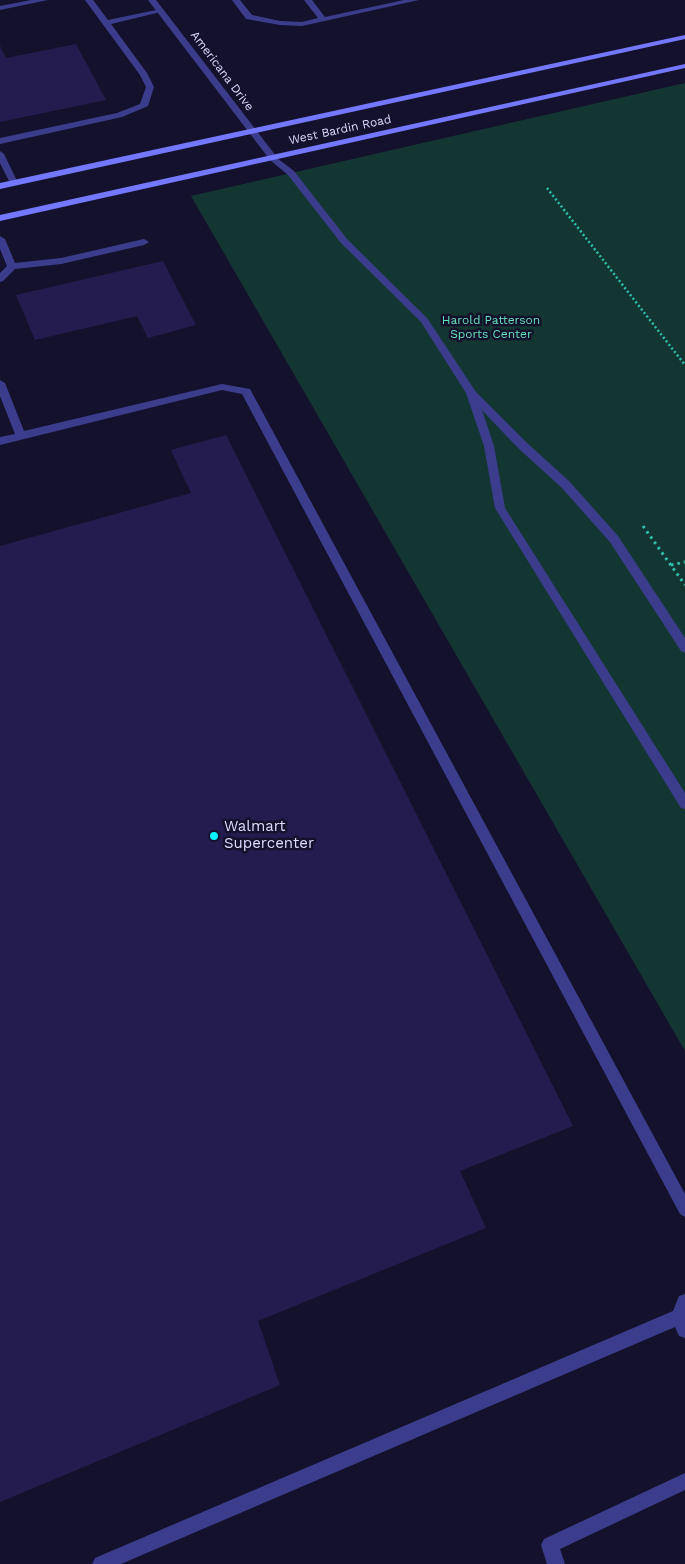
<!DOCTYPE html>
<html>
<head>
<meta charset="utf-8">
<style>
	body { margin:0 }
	canvas { display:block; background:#14112c }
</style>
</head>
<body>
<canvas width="685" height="1564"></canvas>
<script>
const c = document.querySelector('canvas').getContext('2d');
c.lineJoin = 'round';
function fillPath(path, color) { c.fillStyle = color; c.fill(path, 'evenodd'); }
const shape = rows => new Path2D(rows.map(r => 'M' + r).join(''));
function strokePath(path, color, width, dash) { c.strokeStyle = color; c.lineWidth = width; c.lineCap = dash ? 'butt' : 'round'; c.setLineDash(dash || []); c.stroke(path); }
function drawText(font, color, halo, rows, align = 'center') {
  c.font = font + ' "Work Sans",sans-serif'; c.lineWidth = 5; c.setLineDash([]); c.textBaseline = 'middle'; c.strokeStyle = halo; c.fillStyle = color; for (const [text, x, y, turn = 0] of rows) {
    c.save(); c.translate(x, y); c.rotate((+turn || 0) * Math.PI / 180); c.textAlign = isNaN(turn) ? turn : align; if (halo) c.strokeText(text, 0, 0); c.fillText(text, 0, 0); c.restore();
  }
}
fillPath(shape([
	[685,83,685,1051,191,196]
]), '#143633');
fillPath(shape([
	[76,44,106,100,0,122,0,46,6,58],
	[163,261,196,325,148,338,137,316,35,340,16,295],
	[226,435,573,1126,460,1171,486,1228,258,1321,280,1385,0,1502,0,546,191,493,171,450]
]), '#241c4e');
strokePath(shape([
	[547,188,685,365]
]), '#2ec1af', 2.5, [2, 2.5]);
strokePath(shape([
	[643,526,685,585],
	[671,565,685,562]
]), '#2ec1af', 3, [2.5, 4]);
fillPath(shape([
	[31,0,48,0,0,10,0,6,31,0],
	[85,0,93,0,108,20,161,9,165,11,111,24,147,73,154,87,148,106,122,117,0,144,0,138,117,113,140,104,146,87,140,75,85,0],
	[232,0,240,0,252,15,280,21,302,22,318,18,304,0,312,0,325,17,404,0,419,0,302,26,280,25,246,19,232,0],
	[0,151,4,154,18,183,17,185,11,185,0,163,0,151],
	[273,155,294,171,347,239,427,318,476,392,526,442,569,481,618,536,685,638,685,653,681,651,610,542,561,487,518,448,482,410,494,446,505,508,685,793,685,809,681,808,495,508,484,446,466,393,421,322,341,243,288,175,270,160,270,156,273,155],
	[0,236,5,239,15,263,61,258,144,239,149,242,144,245,61,264,15,269,3,281,0,282,0,273,7,266,0,249,0,236],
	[0,380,5,383,24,431,222,384,250,389,685,1194,685,1217,680,1214,242,394,222,390,0,445,0,437,15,434,0,396,0,380],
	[685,1294,685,1338,679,1336,675,1327,121,1564,92,1564,95,1558,673,1311,679,1296,685,1294],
	[685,1473,685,1490,560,1549,565,1564,547,1564,541,1545,544,1539,685,1473]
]), '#3b3d8c');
fillPath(shape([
	[148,0,156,0,276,156,276,160,270,160,148,0]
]), '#3b3d8c');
fillPath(shape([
	[685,35,685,39,0,189,0,183,685,35],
	[685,64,685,68,0,221,0,215,685,64]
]), '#7378ff');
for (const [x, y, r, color] of [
	[214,836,5,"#08f5ff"]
]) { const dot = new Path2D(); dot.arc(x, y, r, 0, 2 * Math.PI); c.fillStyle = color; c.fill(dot); strokePath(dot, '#14112c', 2); }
drawText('12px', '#dedcff', '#14112c', [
	["Americana Drive",222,71,53],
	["West Bardin Road",340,130,-12]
]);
drawText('12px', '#64e3bc', '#14112c', [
	["Harold Patterson",491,320],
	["Sports Center",491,334]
]);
drawText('15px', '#dedcff', '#14112c', [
	["Walmart",224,827],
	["Supercenter",224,844]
], 'left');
</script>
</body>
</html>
